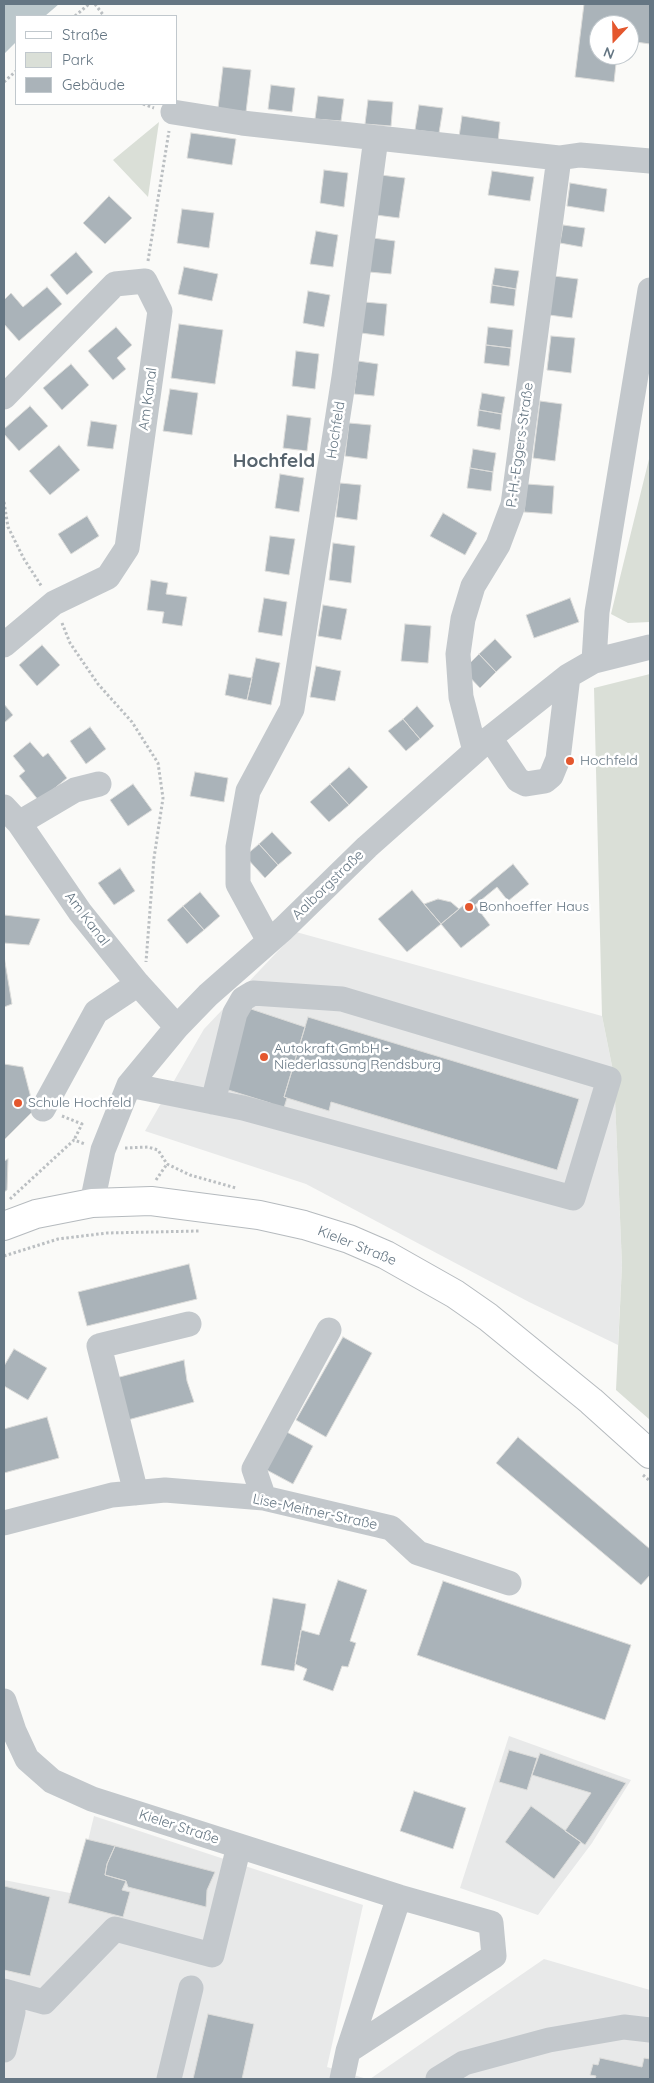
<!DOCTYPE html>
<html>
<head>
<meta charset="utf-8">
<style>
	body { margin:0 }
	#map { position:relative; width:654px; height:2083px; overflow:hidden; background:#fafaf8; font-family:Quicksand,sans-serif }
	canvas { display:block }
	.frame { position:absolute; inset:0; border:5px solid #657683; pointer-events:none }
	.legend { position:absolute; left:15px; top:15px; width:162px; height:90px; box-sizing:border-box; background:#fff; border:1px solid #c1c8cd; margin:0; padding:6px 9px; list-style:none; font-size:15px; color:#657683 }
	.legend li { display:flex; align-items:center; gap:10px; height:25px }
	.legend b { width:25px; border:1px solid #c1c8cd }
	.north { position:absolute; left:589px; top:15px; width:50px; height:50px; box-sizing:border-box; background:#fff; border:1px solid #c1c8cd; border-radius:50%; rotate:201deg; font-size:14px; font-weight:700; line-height:20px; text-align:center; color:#657683 }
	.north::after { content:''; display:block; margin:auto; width:18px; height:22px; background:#e4572e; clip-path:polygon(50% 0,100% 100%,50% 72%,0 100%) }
</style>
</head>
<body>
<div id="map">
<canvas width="654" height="2083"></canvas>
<div class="frame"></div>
<ul class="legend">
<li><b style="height:6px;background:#fff"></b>Straße</li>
<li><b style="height:14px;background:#dadfd7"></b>Park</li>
<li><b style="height:14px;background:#aab3b9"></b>Gebäude</li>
</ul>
<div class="north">N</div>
</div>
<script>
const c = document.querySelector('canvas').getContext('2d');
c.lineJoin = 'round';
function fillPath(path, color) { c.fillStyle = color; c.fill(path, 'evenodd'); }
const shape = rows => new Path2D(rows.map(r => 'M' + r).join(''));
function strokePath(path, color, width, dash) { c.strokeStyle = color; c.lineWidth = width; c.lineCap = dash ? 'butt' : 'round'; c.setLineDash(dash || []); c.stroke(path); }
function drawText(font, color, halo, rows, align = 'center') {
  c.font = font + ' Quicksand,sans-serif'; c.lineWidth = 5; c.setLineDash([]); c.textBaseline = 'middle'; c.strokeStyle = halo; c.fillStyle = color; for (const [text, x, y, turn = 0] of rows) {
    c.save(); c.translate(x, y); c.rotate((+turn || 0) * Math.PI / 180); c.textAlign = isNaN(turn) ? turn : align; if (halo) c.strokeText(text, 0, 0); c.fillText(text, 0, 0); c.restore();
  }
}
fillPath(shape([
	[296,932,602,1016,614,1076,622,1265,618,1345,529,1302,306,1184,145,1131,204,1029],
	[509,1736,631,1780,592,1843,538,1915,460,1888],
	[94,1816,363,1905,327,2067,367,2079,4,2079,4,1880,75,1894],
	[544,1959,650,1990,650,2079,370,2079]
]), '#e8e9e9');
fillPath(shape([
	[159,122,148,197,113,160],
	[650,455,650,622,628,623,611,614],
	[650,674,650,1420,616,1390,622,1265,614,1076,602,1016,594,688]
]), '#dadfd7');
fillPath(shape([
	[4,4,59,4,45,16,16,16,16,42,4,54]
]), '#bbc7cb');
const building = shape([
	[584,4,650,4,650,44,629,41,629,25,599,25,599,55,617,55,614,82,575,77,584,4],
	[223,67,251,70,246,112,218,108,223,67],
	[271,85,295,88,292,112,268,109,271,85],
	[318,96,344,99,341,121,315,119,318,96],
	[368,100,393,102,391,126,365,124,368,100],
	[419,105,443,108,439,133,415,130,419,105],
	[462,116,500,122,498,142,459,137,462,116],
	[191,133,236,139,232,165,187,158,191,133],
	[324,170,348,173,344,207,320,203,324,170],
	[492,171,534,177,530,201,488,195,492,171],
	[381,175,405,178,399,218,376,215,381,175],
	[570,183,607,189,604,212,567,206,570,183],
	[109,196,132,218,105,244,83,223,109,196],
	[182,209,214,213,209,248,177,243,182,209],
	[563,225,585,228,582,247,560,243,563,225],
	[316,231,338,235,333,267,310,264,316,231],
	[373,238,395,241,391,274,369,272,373,238],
	[76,252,93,272,67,295,50,275,76,252],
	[184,267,218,274,212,301,178,294,184,267],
	[495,268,519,271,516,289,492,285,495,268],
	[554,276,578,279,572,318,549,315,554,276],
	[492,285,516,289,514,306,490,303,492,285],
	[47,287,62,304,19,341,4,324,4,300,11,293,23,307,47,287],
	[308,291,330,295,324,327,303,323,308,291],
	[364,302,387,304,384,336,361,333,364,302],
	[179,324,223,330,215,384,171,378,179,324],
	[116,327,132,345,117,358,126,369,113,380,88,351,116,327],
	[488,327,513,330,511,348,486,345,488,327],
	[551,336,575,338,571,373,547,370,551,336],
	[486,345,511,348,509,366,484,363,486,345],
	[296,351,319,354,315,389,292,386,296,351],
	[358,361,378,364,374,396,354,394,358,361],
	[71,364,89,385,62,410,43,388,71,364],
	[170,389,198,393,192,435,163,431,170,389],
	[482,393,505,397,502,414,479,410,482,393],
	[540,401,562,404,555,461,533,458,540,401],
	[30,406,48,426,19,451,4,434,4,429,30,406],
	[479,410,502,414,500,430,477,426,479,410],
	[287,415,311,418,307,451,283,448,287,415],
	[91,421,117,425,113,449,87,446,91,421],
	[349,423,371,425,367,459,345,456,349,423],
	[59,445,80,470,50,495,29,471,59,445],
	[473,449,496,453,493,472,470,468,473,449],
	[470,468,493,472,491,491,467,488,470,468],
	[280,474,304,478,299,512,275,508,280,474],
	[340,483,361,485,357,520,336,517,340,483],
	[527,484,554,486,552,514,524,512,527,484],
	[443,513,477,533,465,555,430,536,443,513],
	[87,516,99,536,71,554,58,534,87,516],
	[270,536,295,539,289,575,265,571,270,536],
	[333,543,355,546,351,583,329,580,333,543],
	[151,580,168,583,166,594,187,597,182,626,162,623,164,612,147,610,151,580],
	[264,598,287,602,282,636,258,632,264,598],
	[570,598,579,622,534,638,526,615,570,598],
	[323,605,347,609,341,640,318,636,323,605],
	[405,624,431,626,428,663,401,661,405,624],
	[495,639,512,657,496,672,479,654,495,639],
	[42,645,60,665,37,686,19,665,42,645],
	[479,654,496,672,480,688,463,670,479,654],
	[256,658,280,663,271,705,247,700,256,658],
	[316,666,341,671,335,701,310,697,316,666],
	[229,674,252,678,247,700,225,695,229,674],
	[4,704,13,715,4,723,4,704],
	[417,706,434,726,420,739,403,719,417,706],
	[403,719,420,739,406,751,388,731,403,719],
	[90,727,106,749,86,764,70,741,90,727],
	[30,742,43,757,48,753,67,778,39,801,19,776,25,771,13,756,30,742],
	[349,767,368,787,349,805,330,784,349,767],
	[195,772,228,778,224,802,190,796,195,772],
	[133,784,152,810,128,826,110,800,133,784],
	[330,784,349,805,329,822,310,802,330,784],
	[272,832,292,853,278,865,259,844,272,832],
	[259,844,278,865,265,878,245,856,259,844],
	[513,864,529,884,508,901,497,887,475,905,490,925,461,948,441,924,513,864],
	[120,868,135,891,114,905,98,883,120,868],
	[412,890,441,924,407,952,378,919,412,890],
	[200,892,220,916,204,930,183,906,200,892],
	[438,899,451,902,459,909,441,924,424,904,438,899],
	[183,906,204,930,187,944,167,920,183,906],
	[4,915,40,919,29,945,4,943,4,915],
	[4,956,12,1004,4,1007,4,956],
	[248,1008,305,1027,284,1097,287,1098,283,1111,270,1103,222,1088,248,1008],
	[308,1017,579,1099,557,1170,331,1102,329,1111,284,1097,308,1017],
	[4,1064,23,1067,30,1094,33,1111,4,1140,4,1064],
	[8,1159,7,1190,4,1192,4,1161,8,1159],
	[189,1264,197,1299,87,1326,78,1292,189,1264],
	[343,1337,372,1353,326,1437,296,1420,343,1337],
	[14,1349,47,1368,28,1400,4,1386,4,1366,14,1349],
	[184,1360,187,1381,194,1402,124,1421,112,1379,184,1360],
	[47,1417,59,1458,4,1473,4,1429,47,1417],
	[283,1430,313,1446,293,1484,263,1468,283,1430],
	[518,1437,650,1549,650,1575,641,1585,496,1463,518,1437],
	[338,1580,367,1590,350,1641,356,1643,348,1667,342,1666,333,1691,303,1680,307,1669,295,1664,301,1630,319,1635,338,1580],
	[443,1581,631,1645,605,1720,417,1655,443,1581],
	[273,1598,306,1604,294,1671,261,1665,273,1598],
	[509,1750,537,1758,527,1790,499,1782,509,1750],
	[540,1753,626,1783,585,1845,565,1831,591,1793,532,1775,540,1753],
	[414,1791,466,1808,453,1849,400,1831,414,1791],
	[531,1806,581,1842,554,1879,505,1842,531,1806],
	[86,1839,115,1846,107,1864,105,1875,126,1881,122,1890,130,1892,123,1917,68,1903,86,1839],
	[115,1846,215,1872,207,1890,206,1907,128,1887,126,1881,105,1875,107,1864,115,1846],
	[4,1886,50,1897,30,1976,4,1970,4,1886],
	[208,2014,254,2024,242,2079,193,2079,208,2014],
	[600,2058,642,2067,644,2058,650,2059,650,2079,595,2079,596,2076,590,2075,593,2064,598,2065,600,2058]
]);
fillPath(building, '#aab3b9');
strokePath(building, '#dcdcda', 1);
const major = shape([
	[4,1226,36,1214,92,1203,151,1201,259,1215,304,1225,349,1239,386,1255,455,1294,488,1317,591,1401,650,1454]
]);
strokePath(major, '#b5babe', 30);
strokePath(shape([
	[95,4,104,16],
	[75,16,89,4],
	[4,82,16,71],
	[143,104,154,108],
	[148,261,169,131],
	[4,502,8,527,24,559,42,587],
	[62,623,70,643,98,684,132,722,158,763,163,798,154,858,146,962],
	[62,1116,82,1124,74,1140],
	[125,1148,148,1147,158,1150,167,1164,190,1175,236,1188],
	[156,1180,167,1164],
	[10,1199,74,1140,85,1144],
	[4,1256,58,1239,107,1233,199,1231],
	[643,1475,650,1481]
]), '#bbbfc2', 3, [2.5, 2.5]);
strokePath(shape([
	[173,112,242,123,559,158,580,155,650,161],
	[4,397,115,284,145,281,160,311,127,548,108,577,54,603,4,645],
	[594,661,597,612,650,290],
	[490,738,518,780,526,784,545,781,551,776,558,759,568,676],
	[475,751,461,697,458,654,463,619,473,586,498,545,513,505,559,158],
	[4,807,19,823,80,912,138,984,177,1027],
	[19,823,75,790,99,784],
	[269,941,238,884,238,847,248,791,292,709,344,377,376,138],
	[129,1085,243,1108,573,1198,609,1079,342,999,253,993,243,999,235,1013,213,1102],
	[43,1109,96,1012,138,984],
	[92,1203,103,1150,129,1085,177,1027,208,995,283,929,367,847,490,738,568,676,594,661,650,647],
	[136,1493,99,1346,189,1324],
	[264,1498,254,1469,329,1330],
	[4,1523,112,1495,165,1490,264,1498,391,1528,418,1553,509,1583],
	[4,1701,14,1731,27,1759,52,1781,92,1799,399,1897,348,2051,342,2079],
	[4,1991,44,2002,115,1929,212,1955,239,1846],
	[4,2050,13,2012],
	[348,2051,494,1956,491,1923,399,1897],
	[169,2079,191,1988],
	[438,2079,464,2063,549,2040,624,2027,650,2030]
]), '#c3c8cc', 25);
strokePath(major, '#fff', 28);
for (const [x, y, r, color] of [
	[570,761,5,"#e4572e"],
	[469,907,5,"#e4572e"],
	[264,1057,5,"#e4572e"],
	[18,1103,5,"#e4572e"]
]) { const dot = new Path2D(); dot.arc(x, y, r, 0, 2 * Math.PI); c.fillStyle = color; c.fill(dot); strokePath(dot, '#fff', 2); }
drawText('14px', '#657683', '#fff', [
	["Am Kanal",148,399,-82],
	["Hochfeld",336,430,-81],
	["P.-H.-Eggers-Straße",520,445,-82],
	["Aalborgstraße",328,885,-44],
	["Am Kanal",87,919,53],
	["Kieler Straße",357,1246,22],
	["Lise-Meitner-Straße",315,1512,12],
	["Kieler Straße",179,1827,18]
]);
drawText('14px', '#657683', '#fff', [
	["Hochfeld",580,761],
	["Bonhoeffer Haus",479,907],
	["Autokraft GmbH -",274,1049],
	["Niederlassung Rendsburg",274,1065],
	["Schule Hochfeld",28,1103]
], 'left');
drawText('bold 19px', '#57646e', '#fff', [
	["Hochfeld",274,461]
]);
</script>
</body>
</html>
